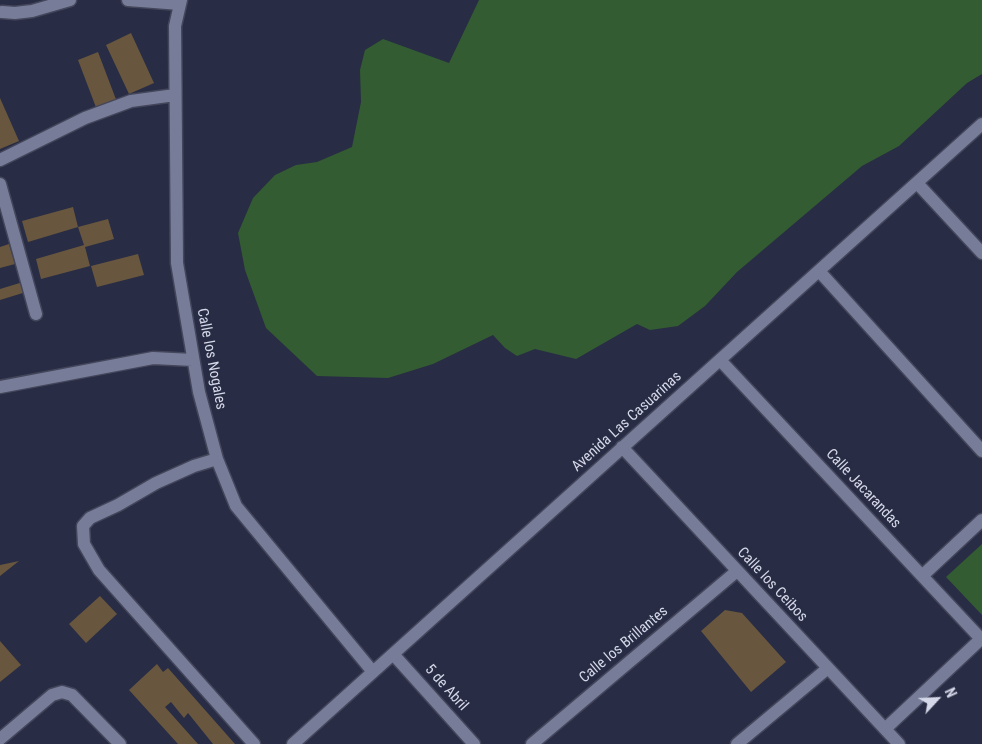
<!DOCTYPE html>
<html>
<head>
<meta charset="utf-8">
<style>
	body { margin:0 }
	#map { position:relative; width:982px; height:744px; overflow:hidden; background:#282c44; font-family:"Roboto Condensed",sans-serif }
	canvas { display:block }
	.north { position:absolute; left:912px; top:674px; width:50px; height:50px; -webkit-text-stroke:4px #282c44; paint-order:stroke; rotate:65deg; font-size:14px; font-weight:700; line-height:20px; text-align:center; color:#d5d8e8 }
	.north::after { content:''; display:block; margin:auto; width:18px; height:22px; background:#d5d8e8; clip-path:polygon(50% 0,100% 100%,50% 72%,0 100%) }
</style>
</head>
<body>
<div id="map">
<canvas width="982" height="744"></canvas>
<div class="north">N</div>
</div>
<script>
const c = document.querySelector('canvas').getContext('2d');
c.lineJoin = 'round';
function fillPath(path, color) { c.fillStyle = color; c.fill(path, 'evenodd'); }
const shape = rows => new Path2D(rows.map(r => 'M' + r).join(''));
function strokePath(path, color, width, dash) { c.strokeStyle = color; c.lineWidth = width; c.lineCap = dash ? 'butt' : 'round'; c.setLineDash(dash || []); c.stroke(path); }
function drawText(font, color, halo, rows, align = 'center') {
  c.font = font + ' "Roboto Condensed",sans-serif'; c.lineWidth = 5; c.setLineDash([]); c.textBaseline = 'middle'; c.strokeStyle = halo; c.fillStyle = color; for (const [text, x, y, turn = 0] of rows) {
    c.save(); c.translate(x, y); c.rotate((+turn || 0) * Math.PI / 180); c.textAlign = isNaN(turn) ? turn : align; if (halo) c.strokeText(text, 0, 0); c.fillText(text, 0, 0); c.restore();
  }
}
fillPath(shape([
	[479,0,982,0,982,74,967,83,899,146,862,166,737,272,705,306,678,326,650,330,637,324,576,359,535,349,517,356,505,348,493,335,433,364,388,378,317,376,266,328,245,270,238,233,253,198,275,175,296,165,317,162,352,147,361,102,360,70,365,50,383,39,449,63],
	[982,544,982,615,946,577]
]), '#345c32');
fillPath(shape([
	[131,33,154,83,129,94,106,45],
	[98,52,117,102,97,110,78,60],
	[0,98,19,141,0,149],
	[73,207,78,227,28,242,22,221],
	[108,219,114,239,85,247,90,266,41,279,36,259,84,245,78,227],
	[9,244,15,264,0,268,0,247],
	[138,254,144,275,97,287,91,266],
	[23,282,26,292,0,300,0,289],
	[19,561,0,576,0,565],
	[100,596,117,614,86,643,69,624],
	[725,610,742,613,786,662,751,692,701,631],
	[0,641,21,665,0,682],
	[157,664,163,672,168,668,235,744,213,744,188,713,184,718,171,702,165,707,198,744,178,744,129,690]
]), '#68573e');
const minor = shape([
	[128,0,180,4],
	[181,0,175,26,177,263,199,392,217,459,236,506,373,672],
	[2,12,15,13,32,11,70,0],
	[0,160,85,118,131,101,175,95],
	[917,183,982,253],
	[0,184,36,314],
	[819,271,982,451],
	[720,360,982,640],
	[0,387,153,358,193,360],
	[622,447,899,744],
	[217,459,194,466,156,483,118,505,90,518,83,526,84,544,99,570,254,744],
	[922,576,982,520],
	[393,654,474,744],
	[885,729,981,639],
	[0,739,52,695,62,692,72,695,120,744],
	[293,744,982,124],
	[532,744,737,571],
	[737,744,828,668]
]);
strokePath(minor, '#44465b', 15);
strokePath(minor, '#777d99', 12);
drawText('15px', '#d5d8e8', '#282c44', [
	["Calle los Nogales",211,359,79],
	["Avenida Las Casuarinas",627,422,-42],
	["Calle Jacarandas",863,489,47],
	["Calle los Ceibos",772,585,47],
	["Calle los Brillantes",624,645,-40],
	["5 de Abril",446,688,48]
]);
</script>
</body>
</html>
